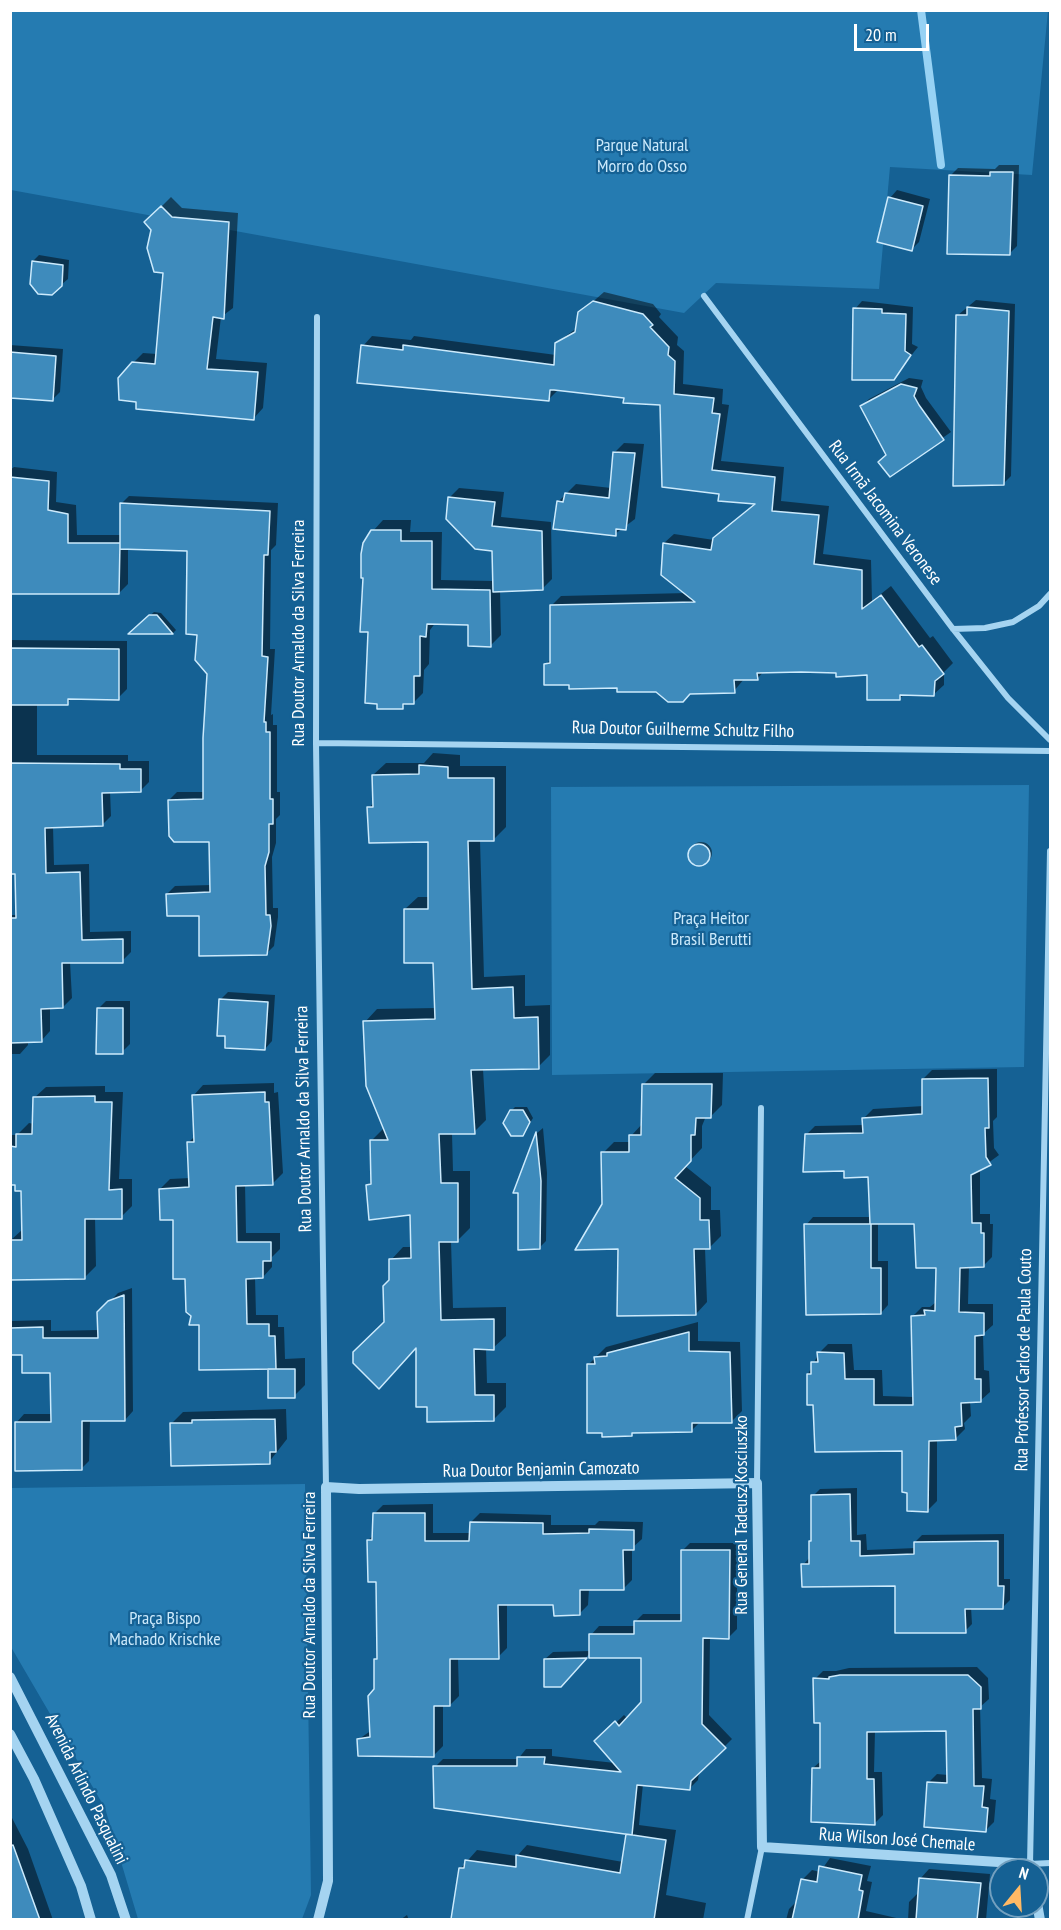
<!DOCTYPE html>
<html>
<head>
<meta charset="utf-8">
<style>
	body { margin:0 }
	#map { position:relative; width:1061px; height:1930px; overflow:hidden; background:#156194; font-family:"PT Sans Narrow",sans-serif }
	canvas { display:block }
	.frame { position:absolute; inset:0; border:12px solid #fff; pointer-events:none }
	.north { position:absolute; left:989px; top:1858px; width:60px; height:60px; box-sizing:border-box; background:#156194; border:2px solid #73a0bf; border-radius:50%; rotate:18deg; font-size:16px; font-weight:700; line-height:24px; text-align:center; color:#fff }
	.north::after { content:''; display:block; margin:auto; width:21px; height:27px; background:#ffb965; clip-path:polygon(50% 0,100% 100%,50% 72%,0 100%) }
	.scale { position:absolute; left:854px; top:24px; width:75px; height:27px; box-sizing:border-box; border:3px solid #fff; border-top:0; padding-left:8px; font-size:18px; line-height:21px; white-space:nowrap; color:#fff; -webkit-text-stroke:4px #156194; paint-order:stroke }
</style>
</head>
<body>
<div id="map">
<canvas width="1061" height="1930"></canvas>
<div class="frame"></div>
<div class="north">N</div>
<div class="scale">20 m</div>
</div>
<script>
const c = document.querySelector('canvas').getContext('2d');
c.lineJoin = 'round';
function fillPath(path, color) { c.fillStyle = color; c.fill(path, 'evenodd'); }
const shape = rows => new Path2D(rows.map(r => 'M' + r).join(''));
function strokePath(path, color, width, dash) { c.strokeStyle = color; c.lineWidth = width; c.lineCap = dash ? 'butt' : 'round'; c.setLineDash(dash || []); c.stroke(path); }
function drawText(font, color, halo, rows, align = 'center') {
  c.font = font + ' "PT Sans Narrow",sans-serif'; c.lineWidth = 4.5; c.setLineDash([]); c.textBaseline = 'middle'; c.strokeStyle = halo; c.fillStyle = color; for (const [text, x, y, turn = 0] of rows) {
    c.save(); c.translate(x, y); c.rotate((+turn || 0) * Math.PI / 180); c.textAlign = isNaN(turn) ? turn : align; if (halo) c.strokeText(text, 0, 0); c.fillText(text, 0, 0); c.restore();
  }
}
fillPath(shape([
	[10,11,1048,11,1032,175,890,167,879,289,716,283,684,313,11,190],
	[1029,785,1024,1067,552,1075,551,787],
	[305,1484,311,1895,302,1919,138,1919,105,1808,11,1647,11,1488]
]), '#257bb1');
fillPath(shape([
	[999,165,1019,165,1017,246,1010,253,950,176,958,168,995,169],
	[897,190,930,199,919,242,911,250,890,198],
	[171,197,182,208,238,213,233,308,221,317,216,359,267,363,263,408,254,418,133,363,143,353,157,354,165,272,153,229,146,222],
	[39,255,69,260,68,279,61,285,33,261],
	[604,292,653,304,661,314,659,317,678,337,677,345,684,351,683,384,723,389,722,404,729,405,721,461,784,467,781,501,829,506,823,554,871,560,872,601,891,586,930,638,933,636,953,663,944,672,944,685,934,694,905,694,899,699,868,674,838,672,764,671,757,679,744,679,734,691,657,690,570,684,546,664,552,658,551,606,561,596,687,593,664,543,674,534,714,540,757,502,720,493,661,403,559,389,549,399,363,346,372,336,411,340,414,336,556,355,556,343,577,328,580,313],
	[976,300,1015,304,1011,476,1003,484,958,315],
	[862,301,913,307,912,344,918,347,893,378,855,309],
	[10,345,63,349,60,392,52,400,10,396],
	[909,378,923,380,921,387,926,398,951,432,890,475,888,455,861,407,869,399],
	[624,443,644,444,635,519,615,534,558,502,576,484,611,488,614,453],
	[14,467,57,472,56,502,76,505,77,535,121,535,121,504,129,496,278,503,276,545,271,550,270,649,275,649,271,715,273,714,273,725,277,725,277,792,280,792,280,815,276,819,276,843,272,857,273,908,278,908,278,917,274,946,266,954,167,894,175,886,211,885,210,841,169,800,177,792,204,792,209,674,199,633,188,550,128,548,128,584,119,593,10,592,10,470],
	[459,488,504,492,501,517,551,522,552,579,543,588,500,590,501,635,491,645,470,623,436,622,430,630,429,664,424,670,423,693,413,703,407,703,402,707,373,531,383,520,411,520,410,532,442,532,441,580,494,581,493,550,450,497],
	[154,612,161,613,176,630,173,633,132,632],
	[10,640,127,641,127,689,118,698,72,698,67,703,37,703,37,755,128,755,128,761,149,761,149,782,140,791,110,791,111,816,102,825,53,826,54,865,89,864,90,932,131,931,131,952,122,961,70,962,72,998,63,1007,50,1007,50,1031,42,1040,28,1040,28,1045,20,1054,10,1054,10,915,17,915,16,872,10,872],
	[433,753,460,755,460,766,506,766,506,827,494,839,480,840,484,977,525,975,525,1006,550,1005,550,1055,538,1067,483,1069,486,1120,474,1132,452,1133,453,1171,470,1171,470,1228,458,1240,451,1241,453,1308,506,1307,506,1336,493,1348,486,1348,487,1383,506,1383,506,1407,494,1419,428,1406,417,1346,385,1323,391,1260,403,1247,412,1247,411,1213,368,1185,373,1180,371,1141,384,1128,365,1022,377,1009,436,1008,435,962,405,909,418,897,429,897,429,840,369,808,374,802,373,775,386,763,424,763],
	'690 853a11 11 0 1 1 22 0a11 11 0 1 1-22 0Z',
	[228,992,275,995,272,1041,265,1049,221,999],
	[106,1001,130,1001,130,1044,122,1052,98,1009],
	[997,1069,997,1117,993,1121,994,1148,999,1155,980,1169,980,1214,990,1214,990,1224,993,1224,992,1257,983,1266,969,1266,968,1304,993,1304,993,1325,983,1334,984,1370,989,1371,990,1392,980,1401,970,1401,971,1416,964,1423,965,1429,956,1438,937,1439,937,1501,928,1510,903,1450,814,1404,808,1374,819,1353,828,1344,852,1344,854,1370,882,1370,883,1396,914,1397,913,1316,922,1307,930,1307,936,1302,938,1267,916,1222,878,1223,878,1261,888,1261,888,1305,881,1313,806,1225,813,1217,871,1217,869,1176,845,1169,806,1135,815,1126,864,1125,864,1118,873,1109,924,1106,923,1079,932,1070],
	[655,1073,723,1073,722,1105,711,1116,706,1116,702,1126,702,1148,685,1166,711,1187,711,1210,720,1210,721,1236,709,1248,705,1248,707,1302,696,1314,620,1248,604,1204,603,1153,614,1142,631,1142,631,1136,643,1123,644,1084],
	[274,1083,274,1093,278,1092,283,1173,273,1183,245,1184,246,1233,280,1233,280,1249,272,1257,272,1267,263,1277,255,1277,256,1315,278,1315,278,1327,284,1327,285,1359,305,1358,305,1385,294,1396,269,1370,192,1315,174,1218,160,1189,170,1179,190,1178,188,1143,195,1136,194,1095,203,1085],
	[105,1086,105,1092,123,1092,119,1179,132,1179,132,1206,121,1217,95,1217,96,1266,85,1277,11,1240,23,1229,22,1190,17,1184,10,1183,10,1135,17,1135,29,1123,34,1124,34,1098,46,1087],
	[515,1107,527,1107,533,1118,523,1134,511,1111],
	[543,1128,547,1173,546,1241,539,1248,519,1191,516,1191,537,1133],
	[132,1288,133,1411,125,1420,90,1419,89,1461,81,1469,16,1423,24,1414,53,1414,52,1371,23,1354,10,1354,10,1321,51,1320,51,1331,99,1330,99,1313,118,1293],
	[698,1322,698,1341,740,1342,742,1411,732,1421,701,1421,691,1431,635,1431,631,1435,588,1365,606,1347],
	[286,1409,287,1439,269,1462,171,1424,183,1412],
	[857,1488,857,1535,866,1534,867,1550,916,1548,915,1542,922,1535,1004,1534,1004,1579,1010,1579,1010,1600,1003,1607,971,1607,972,1624,965,1631,897,1584,803,1565,810,1557,813,1496,820,1489],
	[433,1504,433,1533,471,1533,471,1522,480,1513,551,1515,551,1525,595,1525,599,1521,643,1522,642,1539,632,1548,632,1580,623,1589,589,1589,588,1605,579,1614,555,1603,507,1604,507,1648,498,1657,458,1658,459,1696,450,1705,443,1705,443,1746,434,1755,359,1739,372,1730,375,1660,378,1657,377,1581,368,1540,374,1535,374,1514,383,1505],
	[690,1543,737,1543,737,1629,729,1637,710,1637,709,1715,732,1739,699,1772,698,1780,690,1788,643,1784,639,1825,676,1830,666,1895,706,1903,703,1920,497,1920,453,1913,461,1868,477,1850,517,1856,527,1845,623,1862,630,1833,435,1767,443,1759,518,1759,526,1749,552,1749,552,1756,615,1763,596,1742,624,1715,628,1719,642,1703,642,1656,590,1653,568,1678,545,1659,553,1652,590,1651,591,1635,599,1626,635,1626,635,1622,643,1614,682,1614,682,1551],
	[977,1667,988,1678,989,1699,980,1707,982,1778,992,1779,990,1799,996,1800,994,1822,986,1830,929,1782,937,1774,948,1775,948,1730,875,1731,874,1772,882,1772,883,1815,875,1823,813,1768,822,1760,822,1722,815,1679,823,1671,836,1671,849,1668],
	[10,1814,28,1849,53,1920,10,1920],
	[830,1858,871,1866,867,1881,872,1882,866,1911,905,1920,786,1920,789,1909,798,1900,803,1879,812,1870,820,1872],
	[929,1869,990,1874,986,1920,908,1920,909,1902,919,1892,920,1879],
	[407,1915,409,1920,400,1920]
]), '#0007');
strokePath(shape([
	[921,10,941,165]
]), '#97d2f4', 8);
const building = shape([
	[990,172,1013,172,1010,255,947,254,949,175,990,176,990,172],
	[888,197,923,206,912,251,877,242,888,197],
	[161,206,172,217,229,222,224,319,213,317,207,369,258,372,254,420,136,409,136,402,119,400,118,378,132,362,155,364,163,273,154,272,147,248,151,230,144,222,161,206],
	[32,261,63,265,62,286,52,295,38,294,30,284,32,261],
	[593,301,643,314,653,325,650,327,669,347,668,355,675,361,674,394,714,398,712,413,720,414,712,470,775,477,772,511,819,515,814,564,862,570,862,609,881,595,919,647,922,645,944,674,935,681,934,696,900,695,900,700,867,700,867,675,836,677,836,673,801,672,757,673,758,680,734,680,735,693,690,694,683,702,668,702,656,692,617,692,617,688,569,689,569,685,544,685,544,664,550,663,550,605,695,602,661,575,663,543,711,550,713,538,755,504,718,501,719,494,662,487,660,405,623,403,624,398,554,390,550,390,549,401,357,383,361,345,403,350,403,345,554,365,555,343,575,332,578,312,593,301],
	[967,307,1009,311,1004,485,953,486,956,315,967,315,967,307],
	[853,308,882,309,882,313,906,314,905,351,911,355,894,380,852,380,853,308],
	[10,352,56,356,53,401,10,398,10,352],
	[901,384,917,388,914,396,919,405,944,440,890,477,878,462,886,455,860,406,901,384],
	[613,452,635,453,626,530,616,529,616,536,553,529,557,501,563,502,565,493,609,498,613,452],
	[10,477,49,481,48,510,68,514,68,543,120,543,119,594,10,594,10,477],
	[448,497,495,502,492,526,542,531,543,590,493,592,492,551,475,549,446,519,448,497],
	[120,503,270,511,268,555,264,555,262,656,268,657,264,722,266,722,266,732,270,732,270,799,273,799,273,824,269,824,269,852,265,866,266,915,270,915,271,926,267,955,199,956,199,916,167,916,166,894,210,892,209,842,174,842,169,836,168,800,203,799,203,738,207,674,195,660,197,635,186,634,187,551,120,549,120,503],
	[371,530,401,530,401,541,432,541,432,589,490,590,491,647,468,646,468,625,427,624,426,637,420,636,420,676,414,676,414,704,403,704,403,709,377,709,377,704,365,703,368,632,360,632,363,578,361,578,361,554,363,543,371,530],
	[149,615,157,615,173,634,128,634,149,615],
	[10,648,119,649,119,700,68,699,68,705,10,705,10,648],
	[10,763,120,764,120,769,141,769,141,792,102,793,103,826,45,828,46,873,80,872,82,940,123,939,123,963,62,963,63,1008,41,1009,42,1042,10,1043,10,923,11,918,16,918,15,874,10,874,10,763],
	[419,765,448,767,448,778,494,778,494,841,468,841,472,989,513,987,514,1018,538,1017,539,1069,471,1070,475,1134,439,1134,441,1183,458,1183,458,1242,439,1242,441,1320,494,1319,494,1350,474,1349,475,1395,494,1395,494,1421,427,1422,427,1407,416,1407,416,1348,379,1389,353,1363,353,1352,384,1322,383,1286,389,1280,389,1259,411,1258,410,1215,369,1220,366,1185,371,1184,370,1140,388,1140,366,1086,363,1021,435,1019,433,963,404,963,404,909,428,909,428,842,369,843,367,807,373,807,372,775,419,774,419,765],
	'688 855a11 11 0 1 1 22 0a11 11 0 1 1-22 0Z',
	[219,999,268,1002,265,1050,225,1048,225,1036,217,1036,219,999],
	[97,1008,123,1008,123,1054,96,1054,97,1008],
	[988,1078,989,1128,985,1128,986,1157,991,1165,971,1175,972,1223,981,1223,981,1233,984,1233,984,1267,960,1268,959,1312,984,1313,984,1335,975,1336,975,1379,981,1379,981,1402,961,1403,962,1426,955,1427,956,1440,929,1441,928,1512,907,1511,907,1493,902,1492,902,1451,815,1452,813,1405,807,1405,807,1374,811,1374,811,1362,818,1362,817,1352,844,1353,845,1379,874,1379,874,1405,913,1405,911,1316,925,1315,924,1310,935,1311,936,1268,916,1268,914,1224,870,1224,868,1177,844,1178,844,1171,803,1172,805,1134,863,1133,862,1118,922,1114,922,1079,988,1078],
	[642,1084,712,1084,711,1118,696,1118,695,1135,691,1135,691,1161,675,1178,700,1198,700,1220,709,1220,710,1249,694,1249,696,1315,617,1316,618,1249,575,1250,602,1204,601,1152,629,1152,629,1135,641,1135,642,1084],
	[265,1092,265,1102,269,1102,273,1185,236,1186,237,1242,271,1242,271,1261,263,1261,263,1278,246,1279,247,1324,269,1324,269,1336,275,1336,276,1369,199,1370,199,1325,189,1325,191,1316,186,1312,185,1279,173,1279,173,1220,160,1220,159,1189,189,1187,187,1142,194,1142,192,1095,265,1092],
	[95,1096,95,1102,112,1102,109,1190,122,1189,122,1219,85,1219,85,1279,10,1280,10,1240,22,1240,21,1191,15,1191,15,1185,10,1185,10,1146,16,1147,16,1134,32,1134,33,1097,95,1096],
	[510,1110,523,1110,530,1122,523,1136,511,1136,503,1123,510,1110],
	[536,1132,541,1181,540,1249,518,1250,518,1193,513,1193,536,1132],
	[804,1224,871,1224,871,1268,881,1268,881,1314,806,1315,804,1224],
	[124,1295,125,1421,82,1421,82,1470,15,1471,15,1422,51,1422,50,1373,22,1373,22,1355,10,1355,10,1328,43,1327,43,1338,98,1338,97,1312,108,1301,124,1295],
	[689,1332,689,1351,730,1352,732,1423,692,1423,692,1432,632,1433,632,1436,602,1437,602,1433,587,1433,587,1364,595,1364,594,1357,607,1356,607,1353,689,1332],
	[268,1369,295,1369,295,1398,268,1398,268,1369],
	[275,1419,276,1452,270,1452,270,1464,171,1466,170,1423,192,1423,192,1420,275,1419],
	[850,1494,851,1541,860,1541,860,1556,914,1554,914,1542,998,1541,998,1586,1004,1586,1003,1609,965,1609,966,1633,895,1633,895,1586,802,1587,801,1564,809,1564,809,1541,811,1541,811,1495,850,1494],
	[373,1513,425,1513,425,1541,469,1541,470,1522,543,1523,543,1534,589,1533,589,1529,634,1530,634,1550,623,1550,624,1590,580,1590,580,1615,554,1616,553,1605,498,1605,499,1659,450,1659,450,1706,434,1706,434,1757,358,1756,357,1739,370,1737,368,1696,374,1689,374,1659,377,1659,376,1582,368,1582,367,1540,372,1540,373,1513],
	[681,1550,730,1550,729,1639,703,1638,702,1724,726,1748,691,1781,690,1790,637,1785,632,1835,434,1808,433,1766,517,1766,517,1757,545,1757,544,1764,621,1772,594,1741,615,1721,619,1726,641,1702,641,1658,589,1658,589,1634,634,1634,634,1621,681,1621,681,1550],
	[587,1658,561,1687,544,1687,544,1659,587,1658],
	[840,1675,968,1675,981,1687,981,1709,973,1709,974,1786,984,1786,982,1807,988,1808,986,1832,924,1827,927,1782,947,1783,946,1731,867,1732,867,1779,874,1779,875,1825,811,1822,812,1768,820,1768,820,1723,814,1723,813,1678,829,1679,829,1677,840,1675],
	[626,1834,666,1840,654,1920,451,1919,459,1868,464,1868,465,1860,516,1867,516,1855,620,1873,626,1834],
	[13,1845,40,1920,10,1920,10,1846,13,1845],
	[819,1866,862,1875,859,1890,863,1891,858,1920,792,1920,801,1879,817,1882,819,1866],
	[919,1878,981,1883,977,1920,916,1920,919,1878]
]);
fillPath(building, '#3e8bbc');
strokePath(building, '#cceafc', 1.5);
strokePath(shape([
	[704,296,953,629,1008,698,1050,740],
	[317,317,316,743,326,1487],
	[953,629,985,628,1013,622,1039,606,1050,594],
	[316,743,1050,751],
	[1050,851,1030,1864,1050,1863],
	[757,1483,761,1108],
	[747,1920,762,1847]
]), '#a5d4f1', 6);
strokePath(shape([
	[10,1677,111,1875,126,1920],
	[10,1734,34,1779,81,1886,91,1920],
	[1037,1903,1040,1920],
	[318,1920,328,1881,326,1487,359,1489,757,1483,762,1847,1030,1864,1031,1870]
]), '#a5d4f1', 10);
drawText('18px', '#cceafc', '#156194', [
	["Parque Natural",642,146],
	["Morro do Osso",642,167],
	["Praça Heitor",711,919],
	["Brasil Berutti",711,940],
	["Praça Bispo",165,1619],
	["Machado Krischke",165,1640]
]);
drawText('18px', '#fff', '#156194', [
	["Rua Irmã Jacomina Veronese",885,513,53],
	["Rua Doutor Arnaldo da Silva Ferreira",299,633,-90],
	["Rua Doutor Guilherme Schultz Filho",683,730,1],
	["Rua Doutor Arnaldo da Silva Ferreira",304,1119,-91],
	["Rua Professor Carlos de Paula Couto",1024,1360,-89],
	["Rua Doutor Benjamin Camozato",541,1470,-1],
	["Rua General Tadeusz Kosciuszko",742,1515,-90],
	["Rua Doutor Arnaldo da Silva Ferreira",310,1605,-90],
	["Avenida Arlindo Pasqualini",86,1789,64],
	["Rua Wilson José Chemale",897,1840,4]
]);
</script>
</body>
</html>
